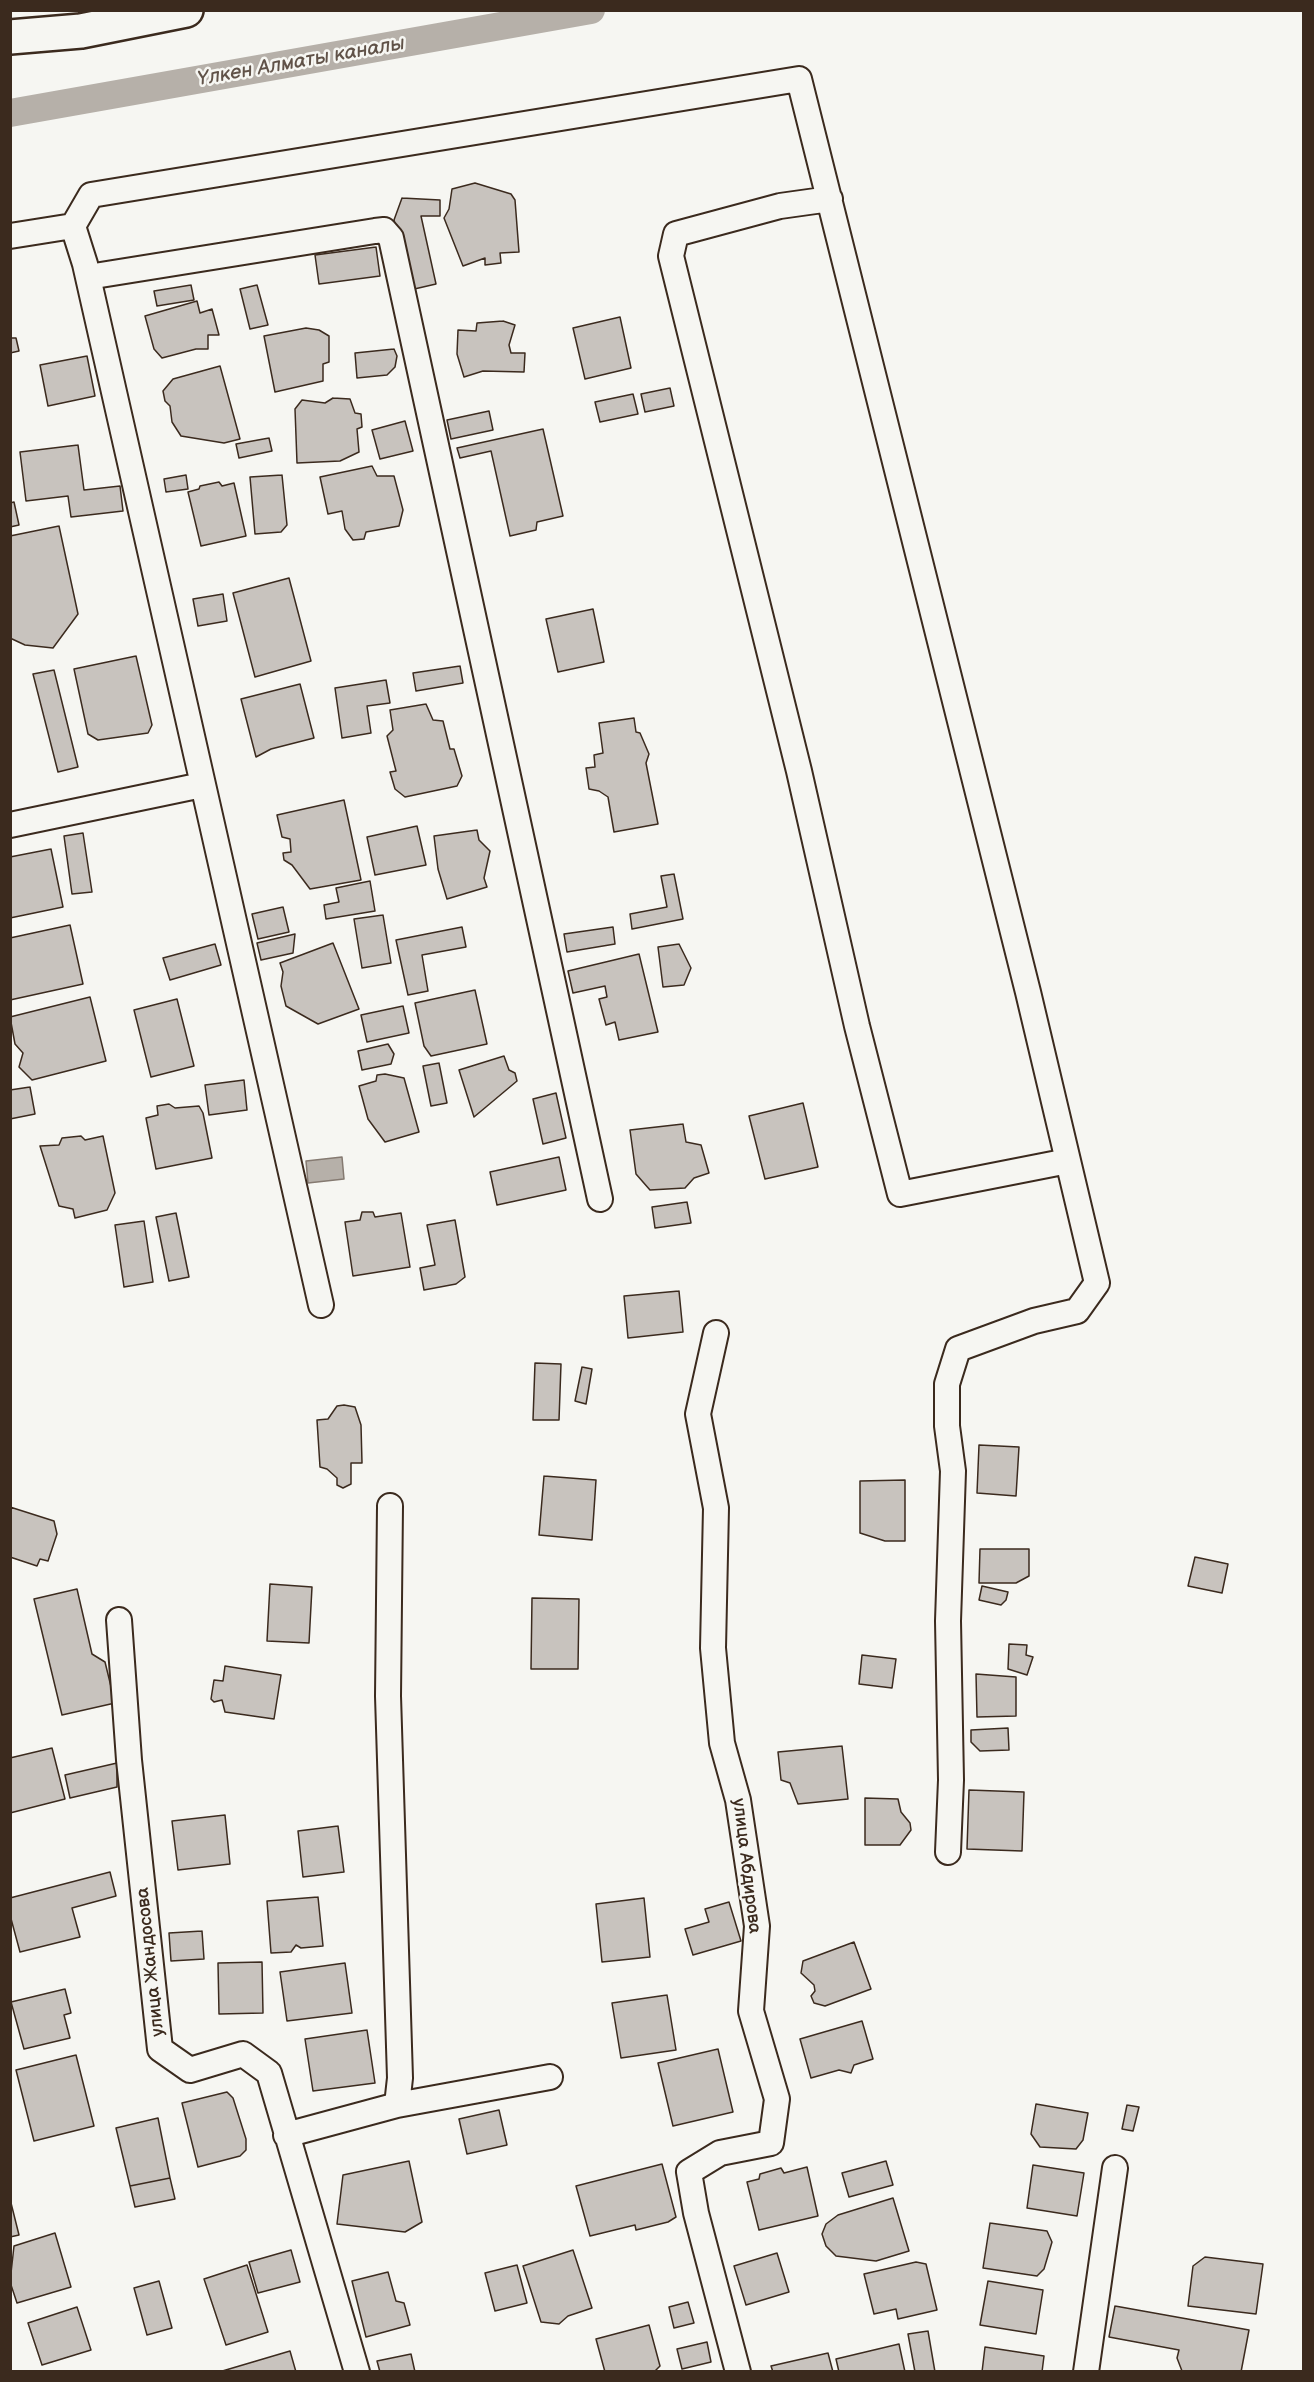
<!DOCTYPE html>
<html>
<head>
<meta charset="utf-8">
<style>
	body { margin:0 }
	#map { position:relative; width:1314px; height:2382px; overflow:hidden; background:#f6f6f2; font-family:"Balsamiq Sans",sans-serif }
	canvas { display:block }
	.frame { position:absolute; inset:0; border:12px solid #3b2a1e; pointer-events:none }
</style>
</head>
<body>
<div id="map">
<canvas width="1314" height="2382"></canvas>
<div class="frame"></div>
</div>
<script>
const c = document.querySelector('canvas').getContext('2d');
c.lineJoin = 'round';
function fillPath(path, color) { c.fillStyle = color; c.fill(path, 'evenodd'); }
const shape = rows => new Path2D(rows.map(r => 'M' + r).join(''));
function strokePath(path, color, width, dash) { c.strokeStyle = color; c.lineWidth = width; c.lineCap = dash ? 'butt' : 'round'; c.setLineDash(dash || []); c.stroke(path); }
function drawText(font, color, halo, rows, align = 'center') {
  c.font = font + ' "Balsamiq Sans",sans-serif'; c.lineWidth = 5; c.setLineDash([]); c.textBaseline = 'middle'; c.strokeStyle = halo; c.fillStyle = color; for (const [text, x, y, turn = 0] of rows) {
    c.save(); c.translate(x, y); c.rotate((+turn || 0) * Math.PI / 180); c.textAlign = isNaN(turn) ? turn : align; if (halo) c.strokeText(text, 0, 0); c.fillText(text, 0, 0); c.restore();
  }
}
const water = shape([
	[342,1157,344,1179,308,1183,306,1161,342,1157]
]);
fillPath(water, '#b6b0a9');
strokePath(water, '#857a71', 1.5);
strokePath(shape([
	[10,113,591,10]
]), '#b6b0a9', 28);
const building = shape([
	[475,183,511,194,515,200,519,252,500,253,501,263,485,265,485,258,463,266,444,218,449,209,452,189,475,183],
	[402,198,440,200,440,216,421,216,436,284,410,290,394,220,402,198],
	[376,247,380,276,319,284,315,255,376,247],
	[191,285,194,300,157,306,154,291,191,285],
	[257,285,268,325,250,329,240,289,257,285],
	[197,301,200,313,212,309,219,335,208,335,208,349,196,349,162,358,154,349,145,316,197,301],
	[620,317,631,368,585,379,573,328,620,317],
	[503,321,515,325,509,345,511,353,525,353,524,372,483,371,464,377,457,354,458,330,476,331,477,323,503,321],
	[306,328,319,330,329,336,329,362,323,364,323,381,275,392,264,336,306,328],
	[10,338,16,338,19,351,10,353,10,338],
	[394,349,397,356,395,367,387,375,357,378,355,353,394,349],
	[87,356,95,396,48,406,40,365,87,356],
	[220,366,240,439,224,443,181,436,172,422,170,406,165,401,163,391,173,379,220,366],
	[670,388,674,406,645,412,641,394,670,388],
	[633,394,638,414,600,422,595,402,633,394],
	[333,398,350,399,355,413,361,414,362,427,357,429,359,452,340,461,297,463,295,409,302,400,325,403,333,398],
	[489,411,493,430,451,439,447,420,489,411],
	[405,421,413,451,380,459,372,430,405,421],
	[543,429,563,516,537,522,536,530,510,536,491,451,460,458,457,448,543,429],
	[269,438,272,451,239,458,236,444,269,438],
	[78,445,84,490,120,486,123,511,71,517,68,496,26,501,20,452,78,445],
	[372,466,377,476,394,476,403,510,399,526,366,532,364,539,353,540,345,529,342,511,328,514,320,477,372,466],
	[186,475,188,489,166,492,164,479,186,475],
	[282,475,287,525,281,532,255,534,250,477,282,475],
	[219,482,222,486,234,483,246,536,201,546,188,492,199,489,200,486,219,482],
	[14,502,19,525,10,527,10,503,14,502],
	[59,526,78,614,53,648,25,645,10,638,10,536,59,526],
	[289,578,311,661,255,677,233,593,289,578],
	[223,594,227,621,198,626,193,599,223,594],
	[593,609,604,662,558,672,546,619,593,609],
	[136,656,152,725,148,733,98,740,88,734,74,669,136,656],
	[460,666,463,683,416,691,413,673,460,666],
	[54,670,78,767,58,772,33,674,54,670],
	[386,680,390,703,367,706,371,733,342,738,335,688,386,680],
	[300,684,314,738,271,749,256,757,241,699,300,684],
	[426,704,433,720,443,721,450,749,454,749,462,776,457,786,405,797,395,789,390,772,396,771,387,736,393,730,390,710,426,704],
	[634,718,636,732,640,733,649,754,646,763,658,824,614,832,608,797,599,791,589,789,586,768,595,767,594,755,603,753,599,723,634,718],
	[344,800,361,880,310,889,292,865,284,860,283,853,291,852,290,839,282,837,277,815,344,800],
	[417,826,426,865,375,875,367,837,417,826],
	[477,830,479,840,490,851,484,878,487,887,447,899,438,869,434,836,477,830],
	[83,833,92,892,72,894,64,836,83,833],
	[51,849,63,907,10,918,10,857,51,849],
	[674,874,683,919,632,929,630,914,667,907,661,876,674,874],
	[370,881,375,911,326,919,324,905,339,902,336,888,370,881],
	[283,907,289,932,258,939,252,914,283,907],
	[383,915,391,963,362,968,354,919,383,915],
	[70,925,83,984,10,1000,10,938,70,925],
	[462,927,466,947,422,955,428,991,408,995,396,940,462,927],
	[613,927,615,944,567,952,564,934,613,927],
	[295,934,293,953,261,960,257,943,295,934],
	[333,943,359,1009,318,1024,286,1006,281,986,283,972,280,963,333,943],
	[215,944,221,965,170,980,163,958,215,944],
	[679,944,691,968,684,985,663,987,658,947,679,944],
	[639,954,658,1032,619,1040,615,1022,606,1025,599,999,607,997,605,986,573,993,568,971,639,954],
	[475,990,487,1044,431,1056,424,1046,415,1003,475,990],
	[90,997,106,1061,32,1080,19,1067,23,1053,15,1044,10,1017,90,997],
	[177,999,194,1066,151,1077,134,1010,177,999],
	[403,1006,409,1033,367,1042,361,1015,403,1006],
	[388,1044,394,1054,391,1064,362,1070,358,1051,388,1044],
	[504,1056,509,1070,515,1073,517,1081,474,1117,459,1070,504,1056],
	[439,1063,447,1103,431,1106,423,1066,439,1063],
	[385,1074,404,1078,419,1132,385,1142,368,1119,359,1086,376,1081,377,1075,385,1074],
	[244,1080,247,1110,209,1115,205,1085,244,1080],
	[30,1087,35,1114,10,1119,10,1090,30,1087],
	[556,1093,566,1138,543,1144,533,1099,556,1093],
	[803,1103,818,1167,765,1179,749,1116,803,1103],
	[169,1104,175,1108,199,1106,203,1113,212,1158,156,1169,146,1118,158,1115,157,1106,169,1104],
	[683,1124,686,1142,701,1145,709,1173,694,1178,685,1188,650,1190,636,1174,630,1130,683,1124],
	[81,1136,85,1140,103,1136,115,1193,107,1210,75,1218,73,1209,59,1206,40,1146,59,1145,62,1138,81,1136],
	[559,1157,566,1190,497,1205,490,1172,559,1157],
	[687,1202,691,1223,655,1228,652,1207,687,1202],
	[362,1212,373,1212,375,1217,401,1213,410,1267,353,1276,345,1222,360,1220,362,1212],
	[176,1213,189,1277,169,1281,156,1217,176,1213],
	[455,1220,465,1277,456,1284,424,1290,420,1268,435,1265,427,1225,455,1220],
	[144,1221,153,1282,124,1287,115,1225,144,1221],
	[679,1291,683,1332,628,1338,624,1296,679,1291],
	[535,1363,561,1364,559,1420,533,1420,535,1363],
	[582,1367,592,1369,586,1404,575,1401,582,1367],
	[344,1405,355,1407,361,1425,362,1463,351,1463,351,1484,343,1488,337,1485,337,1478,327,1469,320,1467,317,1420,328,1419,337,1406,344,1405],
	[979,1445,1019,1447,1016,1496,977,1493,979,1445],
	[544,1476,596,1480,592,1540,539,1535,544,1476],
	[905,1480,905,1541,885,1541,860,1533,860,1481,905,1480],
	[10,1507,54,1521,57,1534,48,1561,40,1559,37,1566,10,1557,10,1507],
	[980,1549,1029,1549,1029,1576,1016,1583,979,1583,980,1549],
	[1195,1557,1228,1564,1222,1593,1188,1586,1195,1557],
	[270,1584,312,1587,309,1643,267,1641,270,1584],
	[982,1586,1008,1592,1006,1600,1001,1605,979,1600,982,1586],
	[77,1589,92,1654,105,1662,115,1703,62,1715,34,1599,77,1589],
	[532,1598,579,1599,578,1669,531,1669,532,1598],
	[1009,1644,1027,1645,1026,1655,1033,1657,1027,1675,1008,1669,1009,1644],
	[862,1655,896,1659,892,1688,859,1684,862,1655],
	[225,1666,281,1675,274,1719,225,1712,222,1700,214,1702,211,1699,214,1680,223,1681,225,1666],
	[976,1674,1016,1677,1016,1716,977,1717,976,1674],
	[1008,1728,1009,1750,980,1751,971,1742,971,1730,1008,1728],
	[842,1746,848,1799,798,1804,790,1783,781,1780,778,1752,842,1746],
	[52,1748,65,1799,10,1813,10,1758,52,1748],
	[117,1763,117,1787,70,1798,65,1775,117,1763],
	[969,1790,1024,1792,1022,1851,967,1849,969,1790],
	[865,1798,898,1799,901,1812,910,1823,911,1830,900,1845,865,1845,865,1798],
	[225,1815,230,1864,178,1870,172,1821,225,1815],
	[338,1826,344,1872,303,1877,298,1831,338,1826],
	[110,1872,116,1896,72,1908,80,1937,20,1952,10,1915,10,1898,110,1872],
	[318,1897,323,1946,301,1948,296,1945,291,1952,271,1953,267,1901,318,1897],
	[644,1898,650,1957,602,1962,596,1904,644,1898],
	[729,1902,741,1941,693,1955,685,1929,709,1922,705,1909,729,1902],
	[202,1931,204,1959,171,1961,169,1933,202,1931],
	[854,1942,871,1989,825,2006,814,2003,811,1996,815,1991,814,1985,801,1973,803,1961,854,1942],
	[262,1962,263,2013,219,2014,218,1963,262,1962],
	[345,1963,352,2013,287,2021,280,1972,345,1963],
	[65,1989,71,2013,64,2015,70,2038,24,2049,11,2002,65,1989],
	[667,1995,676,2050,621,2058,612,2003,667,1995],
	[862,2021,873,2059,854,2065,851,2073,839,2070,811,2078,800,2039,862,2021],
	[367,2030,375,2083,313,2091,305,2039,367,2030],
	[718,2049,733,2112,673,2126,658,2063,718,2049],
	[76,2055,94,2126,34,2141,16,2070,76,2055],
	[227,2092,233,2098,246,2139,246,2150,240,2156,198,2167,182,2103,227,2092],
	[1036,2104,1088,2113,1083,2140,1076,2149,1040,2147,1031,2134,1036,2104],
	[1127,2105,1139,2107,1133,2131,1122,2129,1127,2105],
	[499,2110,507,2145,467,2154,459,2119,499,2110],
	[158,2118,170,2178,130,2186,116,2128,158,2118],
	[409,2161,422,2222,405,2232,337,2224,343,2175,409,2161],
	[886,2161,893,2185,849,2197,842,2173,886,2161],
	[662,2164,676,2217,668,2222,636,2230,635,2225,590,2236,576,2186,662,2164],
	[1033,2165,1084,2173,1077,2216,1027,2208,1033,2165],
	[807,2167,818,2216,759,2230,747,2182,759,2179,760,2174,781,2168,784,2173,807,2167],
	[170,2178,175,2199,135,2207,130,2186,170,2178],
	[893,2198,909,2251,876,2261,836,2256,826,2246,822,2234,826,2224,838,2215,893,2198],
	[10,2199,19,2235,10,2237,10,2199],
	[990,2223,1047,2231,1052,2242,1044,2269,1037,2276,983,2268,990,2223],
	[55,2233,71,2287,17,2303,10,2282,14,2246,55,2233],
	[291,2250,300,2282,258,2293,249,2262,291,2250],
	[573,2250,592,2308,568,2316,559,2324,541,2322,523,2266,573,2250],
	[777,2253,789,2292,746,2305,734,2266,777,2253],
	[1205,2257,1263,2264,1256,2314,1188,2306,1193,2266,1205,2257],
	[916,2262,926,2264,937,2310,898,2319,896,2309,874,2314,864,2274,916,2262],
	[247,2265,268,2332,226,2345,204,2279,247,2265],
	[517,2265,527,2303,495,2311,485,2273,517,2265],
	[388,2272,396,2301,404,2303,410,2325,366,2337,352,2281,388,2272],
	[159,2281,172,2328,147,2335,134,2288,159,2281],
	[988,2281,1043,2290,1036,2334,980,2325,988,2281],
	[688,2302,694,2323,674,2328,669,2307,688,2302],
	[1115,2306,1249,2330,1241,2372,1182,2371,1177,2358,1179,2350,1109,2337,1115,2306],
	[77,2307,91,2350,42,2365,28,2323,77,2307],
	[649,2325,660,2366,654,2372,605,2372,596,2339,649,2325],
	[928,2331,935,2372,915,2372,908,2334,928,2331],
	[707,2342,711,2362,682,2369,677,2349,707,2342],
	[899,2344,905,2372,839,2372,836,2359,899,2344],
	[985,2347,1044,2356,1042,2372,982,2372,985,2347],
	[290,2351,296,2372,219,2372,290,2351],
	[828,2353,833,2372,773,2372,771,2366,828,2353],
	[411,2354,415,2372,380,2372,377,2361,411,2354]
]);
fillPath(building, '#c8c3be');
strokePath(building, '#3b2a1e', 1.5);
const street = shape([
	[830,199,780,206,676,234,671,256,799,771,857,1026,900,1194,1068,1161],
	[73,226,91,195,799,79,1028,992,1097,1283,1077,1311,1034,1321,958,1349,947,1384,947,1426,953,1471,948,1621,951,1780,948,1852],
	[10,236,73,226,85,264,321,1305],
	[88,277,375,231,384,230,391,238,600,1199],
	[10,825,202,785],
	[716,1333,698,1414,716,1508,713,1648,722,1743,738,1800,757,1926,751,2011,777,2099,771,2143,720,2153,689,2172,696,2213,738,2372],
	[119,1620,129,1760,160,2049,190,2070,243,2054,269,2073,357,2372],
	[397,2105,550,2077],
	[286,2135,397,2105,400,2078,388,1696,390,1506],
	[1086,2372,1115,2168]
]);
const secondary = shape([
	[10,37,81,31,186,10]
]);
strokePath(street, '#3b2a1e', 28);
strokePath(secondary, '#3b2a1e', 38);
strokePath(street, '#f6f6f2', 24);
strokePath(secondary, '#f6f6f2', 33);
drawText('18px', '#3b2a1e', '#f6f6f2', [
	["улица Абдирова",746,1866,83],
	["улица Жандосова",151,1962,-96]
]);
drawText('italic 20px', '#605248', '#f6f6f2', [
	["Үлкен Алматы каналы",301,62,-10]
]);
</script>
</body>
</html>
